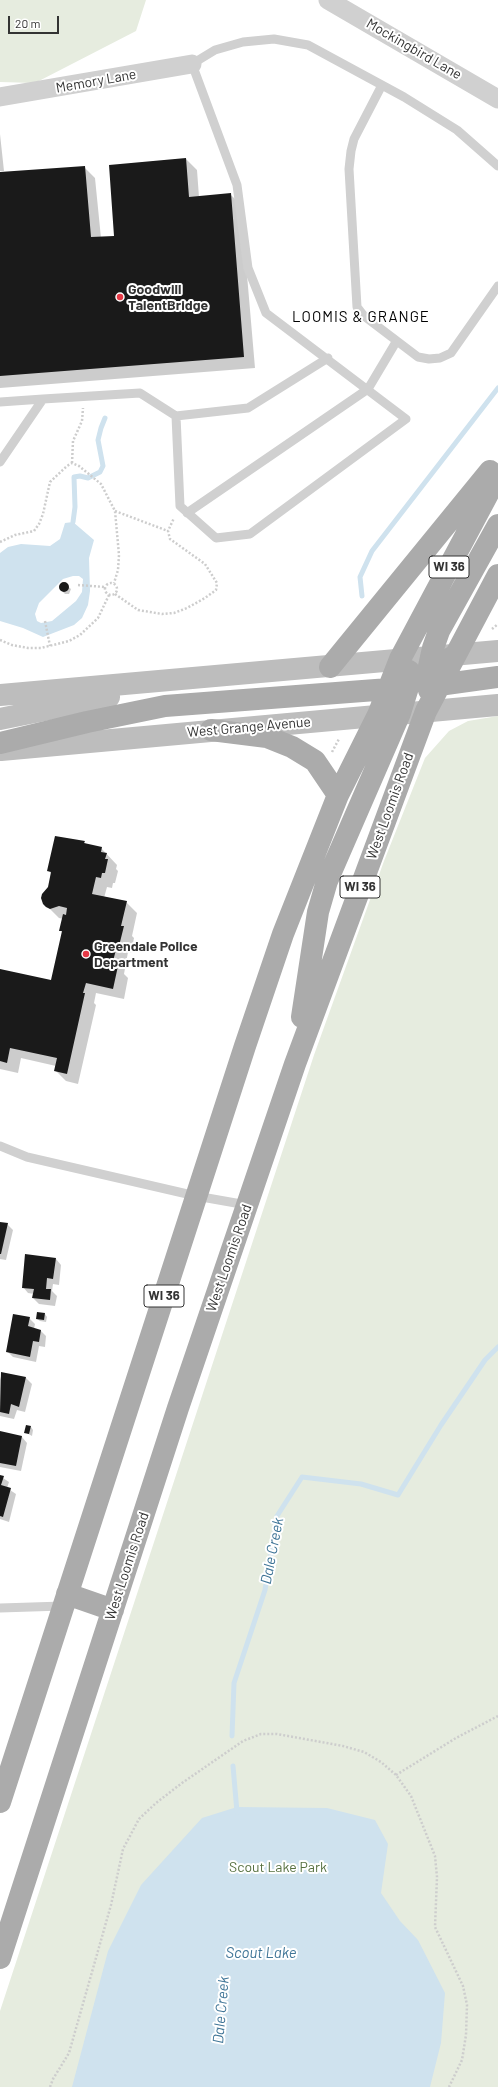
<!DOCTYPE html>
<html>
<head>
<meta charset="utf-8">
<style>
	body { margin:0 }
	#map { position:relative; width:498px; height:2087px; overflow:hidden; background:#fff; font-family:Barlow,sans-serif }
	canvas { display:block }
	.scale { position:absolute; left:8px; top:16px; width:51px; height:18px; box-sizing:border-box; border:2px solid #333; border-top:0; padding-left:5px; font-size:12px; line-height:14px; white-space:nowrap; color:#333; -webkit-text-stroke:3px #fff; paint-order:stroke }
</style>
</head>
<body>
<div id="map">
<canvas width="498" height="2087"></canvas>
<div class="scale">20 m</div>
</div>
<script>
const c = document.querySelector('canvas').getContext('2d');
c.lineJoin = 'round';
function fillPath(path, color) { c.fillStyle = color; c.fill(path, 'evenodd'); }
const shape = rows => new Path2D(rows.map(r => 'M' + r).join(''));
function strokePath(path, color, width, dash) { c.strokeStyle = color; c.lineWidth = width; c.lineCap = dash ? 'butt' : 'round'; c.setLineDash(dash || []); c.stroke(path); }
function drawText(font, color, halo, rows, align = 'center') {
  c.font = font + ' Barlow,sans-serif'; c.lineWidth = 4; c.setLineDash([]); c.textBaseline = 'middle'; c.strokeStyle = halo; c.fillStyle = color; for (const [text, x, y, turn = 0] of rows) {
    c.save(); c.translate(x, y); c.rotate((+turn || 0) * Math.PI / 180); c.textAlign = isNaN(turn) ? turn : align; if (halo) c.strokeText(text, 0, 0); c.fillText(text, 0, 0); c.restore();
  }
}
fillPath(shape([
	[0,0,146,0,136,31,35,83,0,82],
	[498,716,498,2087,0,2087,0,2011,314,1055,384,861,425,758,449,731,468,721]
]), '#e6ecdf');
fillPath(shape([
	[73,522,94,540,89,558,90,591,88,605,82,618,74,625,43,637,23,628,0,621,0,553,8,547,21,544,50,546,60,539,65,523],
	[73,576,79,576,83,579,82,592,76,601,52,621,41,623,37,621,35,614,39,603,63,579],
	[237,1807,327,1808,375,1820,388,1844,381,1893,400,1921,418,1940,445,1993,441,2043,430,2087,72,2087,108,1951,141,1885,202,1818]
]), '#cfe2ee');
fillPath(shape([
	[0,134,4,171,0,171,0,173,84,167,95,178,101,238,115,237,186,159,197,170,199,197,230,194,241,205,255,368,0,388],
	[62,584,65,584,71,589,69,594,65,594,63,592,60,586],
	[84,842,87,845,101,848,117,865,116,869,118,871,115,883,113,883,112,888,107,887,104,898,126,902,137,913,132,936,134,938,131,953,128,952,124,974,128,978,124,999,96,993,94,1003,96,1005,78,1084,66,1081,55,1070,56,1066,21,1058,18,1073,0,1069,0,970,52,981,63,933,60,930,63,919,59,918,44,903,52,874,49,871],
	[0,1223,7,1224,13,1230,6,1260,0,1259],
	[56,1259,61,1265,59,1285,53,1284,52,1291,57,1296,55,1306,39,1304,33,1298,34,1294,28,1293,23,1287],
	[45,1314,47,1317,46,1322,40,1321,37,1319],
	[29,1318,35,1324,34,1329,41,1331,46,1336,45,1347,39,1346,36,1362,13,1357,7,1351],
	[2,1373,26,1378,32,1384,25,1412,17,1410,14,1419,0,1416,0,1380],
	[31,1427,33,1430,32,1436,25,1432],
	[0,1432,22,1437,27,1443,21,1471,0,1467],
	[0,1476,9,1482,7,1488,16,1494,9,1522,0,1519]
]), '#0003');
strokePath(shape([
	[73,522,75,507,74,477,80,476,88,478,100,472,103,466,98,440,101,428,105,418],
	[362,596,360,577,372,551,498,388],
	[232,1736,234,1683,265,1590,277,1516,302,1477,361,1484,398,1495,441,1425,485,1360,498,1347],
	[233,1766,237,1812]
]), '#cfe2ee', 5);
fillPath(shape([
	[186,158,189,197,231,193,244,357,0,376,0,172,85,166,91,237,114,236,109,165],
	'59 587a5 5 0 1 1 10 0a5 5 0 1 1-10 0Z',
	[55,836,85,841,84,843,102,847,101,852,107,853,105,859,108,859,105,873,102,873,101,878,96,877,92,894,127,901,121,926,124,926,120,942,118,942,112,965,118,966,113,989,86,983,83,993,85,993,67,1074,54,1071,57,1058,10,1048,7,1063,0,1061,0,969,51,980,62,931,59,931,63,914,66,915,67,908,59,906,50,909,46,907,43,904,41,898,42,894,48,887,51,872,47,871],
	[0,1222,8,1223,1,1254,0,1254],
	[25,1254,56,1258,53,1279,47,1278,46,1289,51,1289,50,1300,32,1298,34,1289,22,1288],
	[37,1312,45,1313,44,1320,36,1319],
	[13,1314,30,1317,28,1326,41,1330,39,1342,33,1341,30,1357,6,1352],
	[1,1372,26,1377,19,1407,11,1404,9,1414,0,1412],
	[26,1425,31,1426,29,1434,24,1433],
	[0,1431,22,1436,16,1466,0,1463],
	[0,1475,4,1476,1,1485,11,1488,3,1517,0,1516]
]), '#1a1a1a');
strokePath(shape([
	[72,463,73,441,82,421,83,408],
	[115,511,168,531],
	[0,542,15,535,34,531,39,524,43,514,50,482,67,466,72,463,79,466,101,484,115,511,119,555,118,570,114,583],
	'105 589a6 6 0 1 1 12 0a6 6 0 1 1-12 0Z',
	[78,585,105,587],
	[115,594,138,610,162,614,174,613,187,608,205,598,216,590,217,583,205,564,170,539,168,531,174,518],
	[45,621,50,646],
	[492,629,498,624],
	[0,640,12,645,28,648,41,648,69,641,80,635,98,618,109,595],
	[332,752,339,739],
	[396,1775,456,1738,498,1716],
	[50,2087,53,2079,69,2053,111,1905,123,1849,139,1819,156,1803,182,1783,243,1741,261,1734,277,1734,343,1746,364,1752,381,1762,396,1775,411,1796,435,1856,437,1877,435,1927,463,1986,467,2005,466,2035,462,2060,449,2087]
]), '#cdcdcd', 2.5, [2, 2]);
strokePath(shape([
	[382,85,354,139,351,151,349,169,357,307,364,316,418,357,429,359,440,358,451,353,498,286],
	[0,402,43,399],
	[176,416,248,408,328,358],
	[0,462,43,399,140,393,176,416,180,506,216,538,250,534,406,419,266,313,248,268,237,185,192,64,215,50,243,42,274,39,308,45,404,97,457,130,498,166],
	[187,513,368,389,396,342],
	[0,1146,27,1157,196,1196,247,1205],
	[0,1608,63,1606]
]), '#d0d0d0', 9);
strokePath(shape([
	[328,0,498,99],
	[0,97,192,64]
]), '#d0d0d0', 19);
strokePath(shape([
	[0,695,498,651],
	[0,719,109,697],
	[1,750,498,705]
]), '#bdbdbd', 22);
strokePath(shape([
	[330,667,490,471],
	[426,680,433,648,439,631,498,525],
	[429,690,446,684,498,677],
	[211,730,267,737,292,747,315,761,338,795],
	[0,743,87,722,165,706,389,689,427,674,452,657],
	[302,1017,318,912,327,881,400,713,410,681,409,671],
	[67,1594,113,1610],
	[0,1802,245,1046,283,934,338,795,378,715,400,659,498,475],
	[0,1958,178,1408,295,1064,426,711,498,575]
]), '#ababab', 22);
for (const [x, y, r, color] of [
	[120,297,4,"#e63946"],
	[86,954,4,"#e63946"]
]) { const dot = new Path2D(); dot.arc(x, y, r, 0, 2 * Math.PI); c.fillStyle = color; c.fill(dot); strokePath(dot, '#fff', 1.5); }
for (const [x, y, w] of [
	[449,567,40],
	[360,887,40],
	[164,1296,40]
]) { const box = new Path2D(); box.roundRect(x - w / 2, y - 11, w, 22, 3); c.fillStyle = '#fff'; c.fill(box); strokePath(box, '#333', 1); }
drawText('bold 13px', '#333', null, [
	["WI 36",449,567],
	["WI 36",360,887],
	["WI 36",164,1296]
]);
drawText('14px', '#333', '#fff', [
	["Mockingbird Lane",414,49,30],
	["Memory Lane",96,81,-10],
	["West Grange Avenue",249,727,-5],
	["West Loomis Road",390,806,-70],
	["West Loomis Road",229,1258,-71],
	["West Loomis Road",127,1566,-72]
]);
drawText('bold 14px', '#333', '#fff', [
	["Goodwill",128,289],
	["TalentBridge",128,305],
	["Greendale Police",94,946],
	["Department",94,962]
], 'left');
drawText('14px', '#56703f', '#fff', [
	["Scout Lake Park",278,1867]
]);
c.letterSpacing = '1px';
drawText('15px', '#000', '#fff', [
	["LOOMIS & GRANGE",361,317]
]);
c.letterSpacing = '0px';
drawText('italic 15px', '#3f7597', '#fff', [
	["Dale Creek",272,1551,-79],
	["Scout Lake",261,1953],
	["Dale Creek",221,2010,-85]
]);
</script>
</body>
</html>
